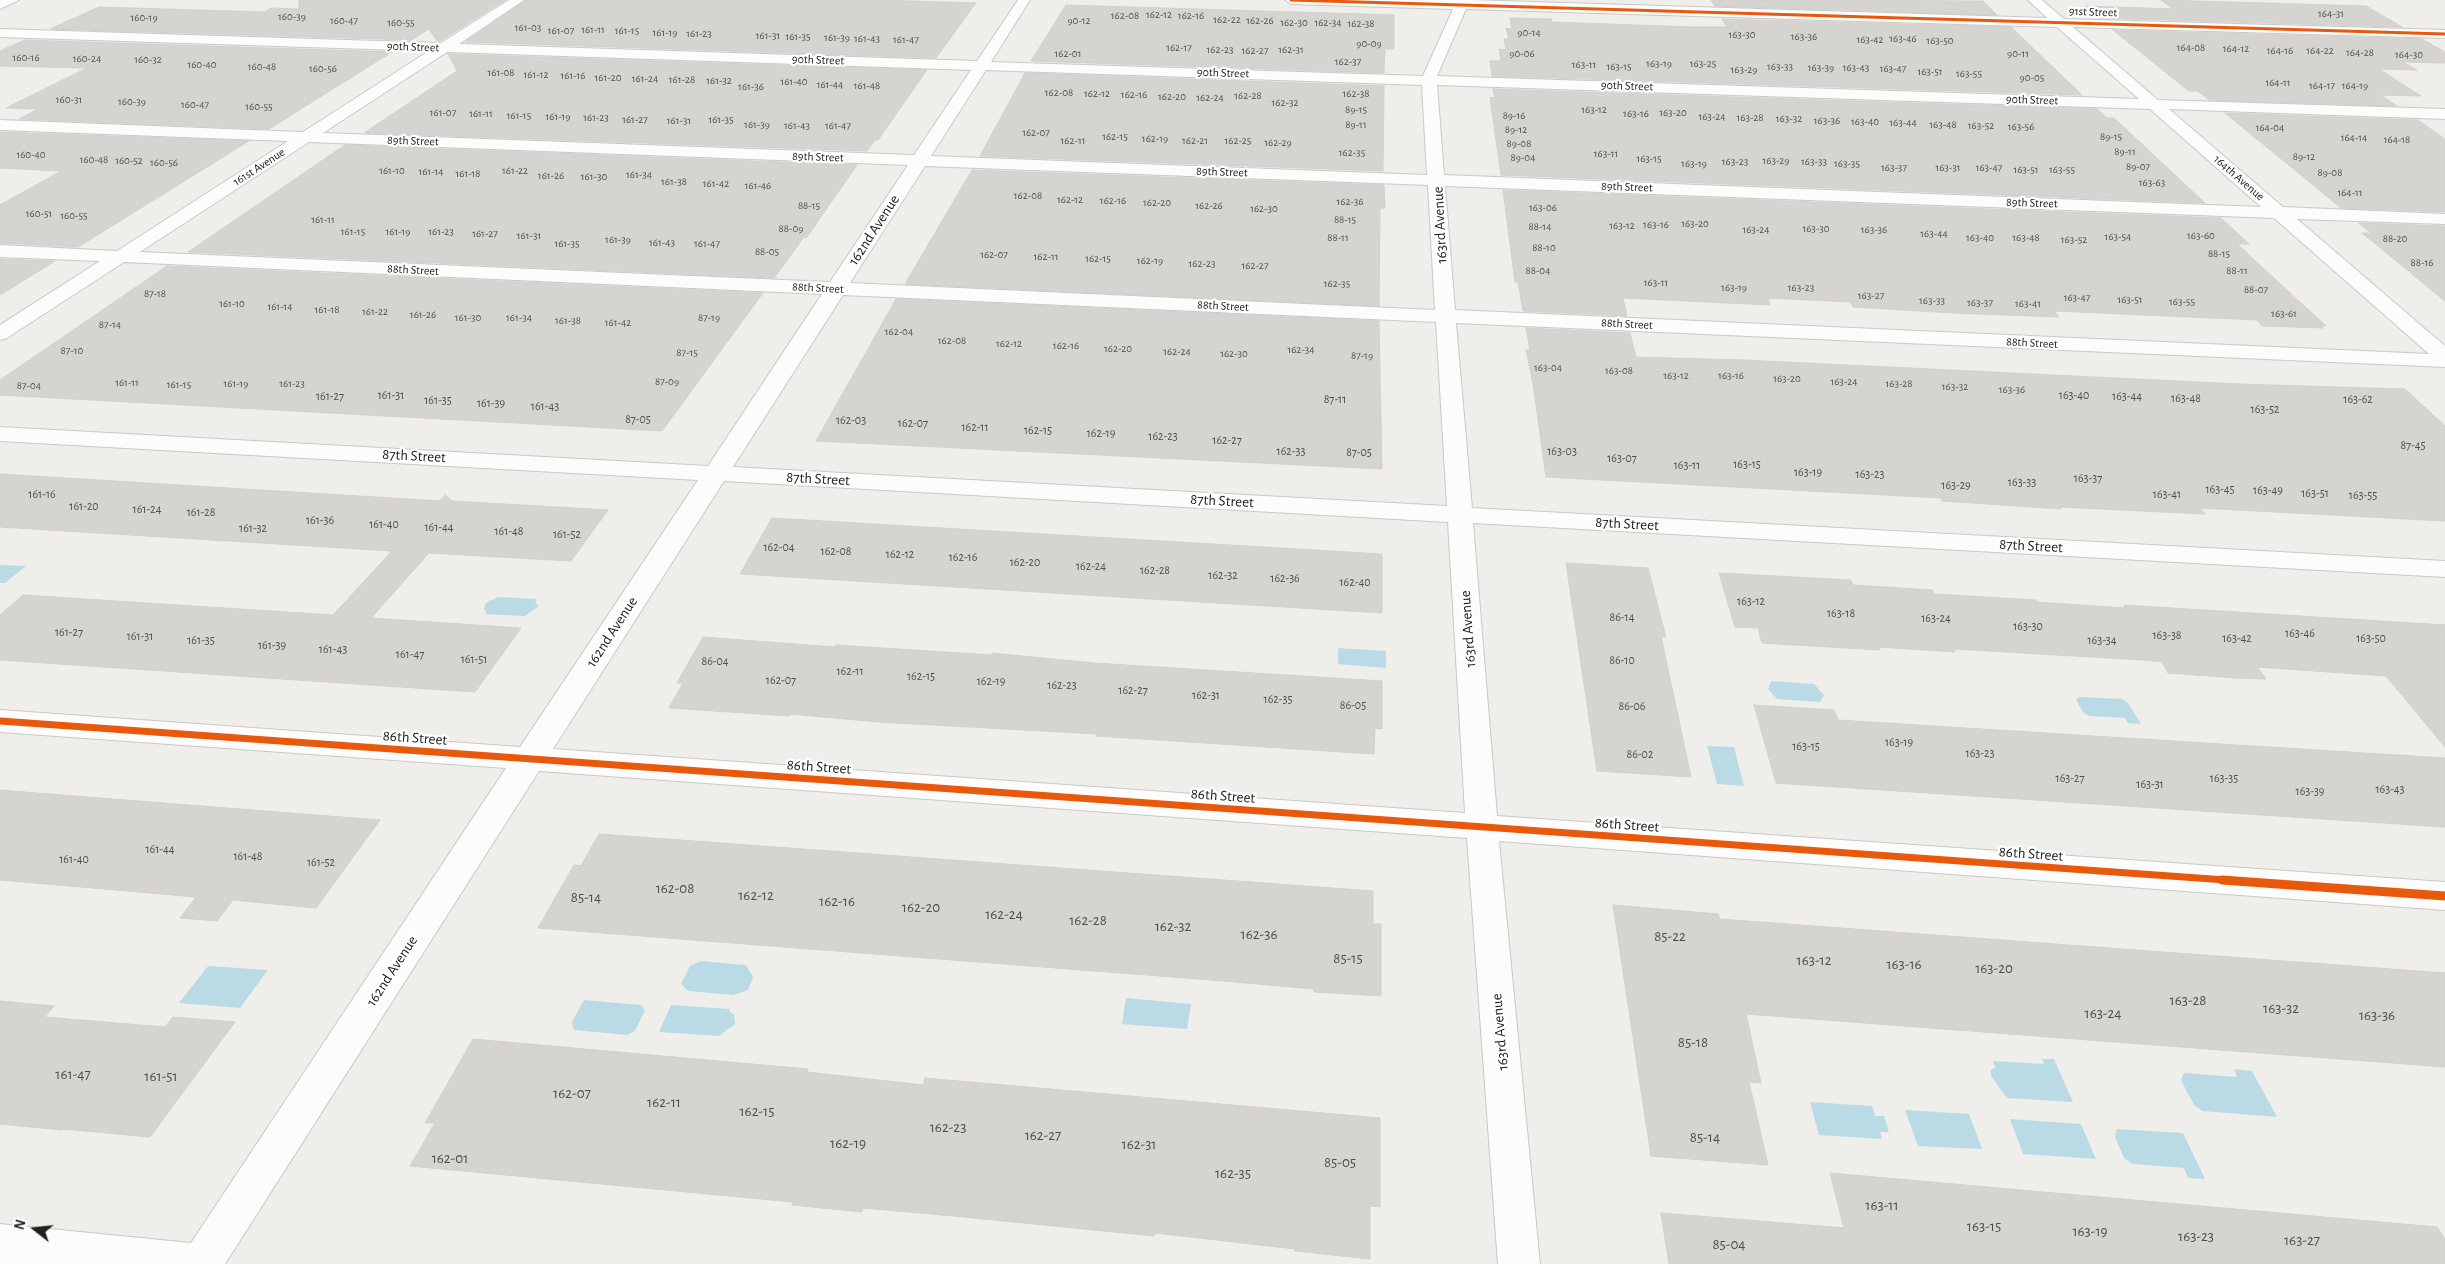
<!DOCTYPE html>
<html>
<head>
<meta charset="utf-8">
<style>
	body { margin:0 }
	#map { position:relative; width:2445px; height:1264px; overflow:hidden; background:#efeeea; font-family:"Alegreya Sans",sans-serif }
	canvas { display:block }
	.north { position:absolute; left:10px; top:1204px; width:50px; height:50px; -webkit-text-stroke:4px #fff; paint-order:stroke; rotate:286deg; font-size:14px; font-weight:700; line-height:20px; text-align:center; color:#212121 }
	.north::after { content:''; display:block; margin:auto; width:18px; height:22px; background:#212121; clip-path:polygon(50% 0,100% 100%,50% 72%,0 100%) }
</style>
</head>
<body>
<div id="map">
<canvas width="2445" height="1264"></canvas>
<div class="north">N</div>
</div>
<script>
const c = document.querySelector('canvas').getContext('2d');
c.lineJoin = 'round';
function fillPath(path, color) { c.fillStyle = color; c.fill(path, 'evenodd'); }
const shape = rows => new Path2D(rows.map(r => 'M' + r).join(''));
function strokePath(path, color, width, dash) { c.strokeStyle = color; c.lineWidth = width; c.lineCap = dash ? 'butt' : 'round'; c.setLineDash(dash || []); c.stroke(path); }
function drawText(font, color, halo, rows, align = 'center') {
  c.font = font + ' "Alegreya Sans",sans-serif'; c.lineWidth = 4.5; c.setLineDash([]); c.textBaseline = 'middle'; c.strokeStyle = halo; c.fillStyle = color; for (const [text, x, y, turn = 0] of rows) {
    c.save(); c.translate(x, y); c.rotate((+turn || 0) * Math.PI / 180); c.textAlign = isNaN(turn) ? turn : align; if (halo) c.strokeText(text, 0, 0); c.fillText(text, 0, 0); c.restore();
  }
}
fillPath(shape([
	[0,565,26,566,5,583,0,583],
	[498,597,537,599,535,603,539,606,525,616,485,614,487,612,484,609,486,603],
	[1338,648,1386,651,1386,668,1338,664],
	[1771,681,1814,684,1824,695,1820,702,1777,699,1768,689],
	[2079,697,2122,699,2128,703,2141,724,2128,723,2125,718,2089,716,2083,712,2076,700],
	[1707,746,1734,747,1744,786,1717,784],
	[701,961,746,965,753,977,748,990,733,995,688,991,681,984,690,966],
	[208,966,268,970,240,1008,179,1003],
	[1126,998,1191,1004,1187,1029,1122,1024],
	[584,1000,641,1005,645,1010,635,1031,627,1035,574,1030,572,1022],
	[671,1005,730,1009,729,1011,734,1015,735,1024,719,1036,659,1032],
	[2042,1059,2054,1059,2073,1102,2007,1098,1991,1076,1991,1070,1995,1067,1993,1061,2044,1064],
	[2234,1069,2252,1071,2277,1117,2203,1111,2194,1105,2181,1080,2184,1073,2237,1077],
	[1810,1102,1872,1106,1875,1116,1884,1116,1889,1132,1880,1132,1882,1139,1819,1135],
	[1905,1110,1969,1114,1982,1149,1918,1146],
	[2010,1119,2081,1124,2096,1159,2023,1154],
	[2117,1129,2183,1133,2205,1179,2188,1178,2184,1168,2133,1164,2124,1158,2115,1137]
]), '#badbe5');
const building = shape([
	[299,0,505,0,440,41,437,41,429,29,411,40,50,29,99,7,265,12,271,8,299,9,299,0],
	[526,0,877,0,976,3,936,58,465,42,526,0],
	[1711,0,1983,1,1997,15,1715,6,1711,0],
	[2161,0,2366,6,2402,27,2099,18,2084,6,2173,9,2161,0],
	[1066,5,1394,15,1394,49,1385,49,1384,73,1031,61,1066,5],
	[1510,18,1551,19,1552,22,1693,27,1727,27,1722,19,2011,27,2082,95,1492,76,1490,61,1501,61,1499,49,1506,50,1504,39,1509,39,1506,28,1512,29,1510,18],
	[2113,30,2422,39,2445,52,2445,63,2402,62,2417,70,2379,69,2421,96,2380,95,2397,106,2209,100,2198,91,2189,91,2113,30],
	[25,40,392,52,269,129,19,119,38,109,6,108,87,68,0,66,0,51,25,40],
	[448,54,927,70,878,140,876,139,867,151,364,133,457,71,448,54],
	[1025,73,1384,86,1383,171,980,156,1025,73],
	[1493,89,2097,109,2107,118,2114,118,2205,203,1501,175,1490,97,1495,98,1493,89],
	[2225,113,2418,120,2445,139,2445,212,2341,208,2225,113],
	[0,132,249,141,78,247,0,243,0,205,61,171,0,168,0,132],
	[345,145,857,165,807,237,804,237,774,278,188,252,345,145],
	[972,170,1384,185,1385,208,1380,208,1379,306,905,284,972,170],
	[1503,190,2221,218,2249,244,2237,244,2326,326,2321,326,2323,328,2262,326,2257,320,2054,311,2059,317,1953,313,1853,307,1850,302,1768,298,1770,305,1623,298,1627,316,1523,311,1518,282,1515,282,1503,190],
	[2359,223,2445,226,2445,301,2362,233,2371,233,2359,223],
	[0,259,55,261,0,295,0,259],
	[167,266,763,293,662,431,0,395,0,380,167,266],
	[896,299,1379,321,1382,469,816,441,896,299],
	[1526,328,1630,333,1636,357,1744,360,2239,384,2405,389,2445,426,2445,521,2200,508,2205,514,2059,507,2061,509,1942,501,1941,498,1546,477,1533,384,1526,350,1530,350,1526,328],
	[0,474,440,501,445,495,452,501,608,510,571,561,429,553,371,618,521,628,475,692,0,660,0,615,23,595,333,615,392,551,0,527,0,474],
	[772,518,1382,554,1382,613,740,574,772,518],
	[1566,563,1648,568,1666,637,1661,636,1691,777,1597,771,1566,563],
	[1719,573,1851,580,1853,585,1932,590,1934,594,2036,600,2037,602,2125,608,2124,605,2445,625,2445,747,2386,676,2257,667,2266,679,2236,678,2168,673,2162,662,2143,660,1954,649,1955,652,1878,647,1880,650,1762,643,1758,628,1735,627,1719,573],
	[703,637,835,647,836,645,992,655,992,653,1094,663,1382,681,1382,729,1375,728,1374,754,1096,736,1097,734,878,722,791,714,790,716,669,708,683,683,677,683,703,637],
	[1754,705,1834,710,1838,720,2445,758,2445,827,1776,783,1754,705],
	[0,790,74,796,380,820,316,908,233,900,217,921,180,918,196,897,0,880,0,790],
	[599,834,1373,891,1373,924,1381,924,1381,996,1314,992,1314,989,1224,981,538,928,574,865,581,866,599,834],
	[1613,905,1718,914,1720,919,2445,973,2445,1067,1746,1014,1761,1083,1749,1082,1768,1165,1651,1156,1613,905],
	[0,1001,54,1006,45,1017,165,1027,173,1017,235,1022,150,1137,63,1129,62,1130,0,1124,0,1001],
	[473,1039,808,1069,807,1072,923,1085,925,1078,1380,1118,1380,1207,1370,1206,1370,1259,1295,1251,1295,1249,1155,1233,1154,1236,953,1216,863,1208,862,1212,792,1205,793,1202,410,1166,435,1123,425,1123,473,1039],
	[1830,1173,2437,1227,2445,1239,2445,1264,1669,1264,1661,1213,1844,1228,1830,1173]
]);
fillPath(building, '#d6d4d1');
strokePath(building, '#d3cfcb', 1);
const minor = shape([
	[0,0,19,0,0,9,0,0],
	[509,0,524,0,459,44,977,61,1018,0,1030,0,991,62,1423,76,1453,9,1291,4,1285,0,1470,0,2047,18,2028,0,2042,0,2064,19,2445,30,2445,38,2073,27,2158,100,2445,109,2445,119,2169,109,2283,207,2445,214,2445,224,2297,219,2445,346,2445,367,1456,323,1472,508,2445,561,2445,577,1473,523,1497,816,2445,882,2445,910,1499,841,1540,1264,1498,1264,1467,838,539,771,225,1264,0,1264,0,1224,191,1243,506,768,0,732,0,710,520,747,698,480,0,441,0,427,708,466,822,294,124,262,7,338,0,340,0,325,100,261,0,257,0,245,117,251,288,141,0,130,0,120,303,132,429,51,0,37,0,29,441,43,509,0],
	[1466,9,2057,27,2139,99,1437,76,1466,9],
	[447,52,971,70,914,155,323,133,447,52],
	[986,70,1422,85,1427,175,931,156,986,70],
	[1437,85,2150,109,2261,207,1444,175,1437,85],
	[309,142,908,165,830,282,140,252,309,142],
	[925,166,1428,185,1435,310,850,283,925,166],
	[1445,186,2274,218,2429,354,1455,310,1445,186],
	[843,295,1436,322,1447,506,733,467,843,295],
	[724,481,1448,522,1465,813,553,749,724,481]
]);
strokePath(minor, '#c8c8c6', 2);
fillPath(minor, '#fdfcfc');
strokePath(shape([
	[1291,0,2445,34]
]), '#e8590c', 3);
strokePath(shape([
	[0,721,2240,881]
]), '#e8590c', 7);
strokePath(shape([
	[2222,880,2445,896]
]), '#e8590c', 9);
drawText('11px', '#4e4e4d', null, [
	["164-31",2331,14],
	["162-12",1159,15],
	["162-08",1125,16],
	["162-16",1191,16],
	["160-39",292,17],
	["160-19",144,18],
	["162-22",1227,20],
	["160-47",344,21],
	["90-12",1079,21],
	["162-26",1260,21],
	["160-55",401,23],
	["162-30",1294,23],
	["162-34",1328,23],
	["162-38",1361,24],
	["161-03",528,28],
	["161-11",593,30],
	["161-07",561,31],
	["161-15",627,31],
	["161-19",665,33],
	["90-14",1529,33],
	["161-23",699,34],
	["163-30",1742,35],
	["161-31",768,36],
	["161-35",798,37],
	["163-36",1804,37],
	["161-39",837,38],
	["161-43",867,39],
	["163-46",1903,39],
	["161-47",906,40],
	["163-42",1870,40],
	["163-50",1940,41],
	["90-09",1369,44],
	["162-17",1179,48],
	["164-08",2191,48],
	["164-12",2236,49],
	["162-23",1220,50],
	["162-31",1291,50],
	["162-27",1255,51],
	["164-16",2280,51],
	["164-22",2320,51],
	["164-28",2360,53],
	["162-01",1068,54],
	["90-06",1522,54],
	["90-11",2018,54],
	["164-30",2409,55],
	["160-16",26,58],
	["160-24",87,59],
	["160-32",148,60],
	["162-37",1348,62],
	["163-19",1659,64],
	["163-25",1703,64],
	["160-40",202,65],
	["163-11",1584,65],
	["160-48",262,67],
	["163-15",1619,67],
	["163-33",1780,67],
	["163-39",1821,68],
	["163-43",1856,68],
	["160-56",323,69],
	["163-47",1893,69],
	["163-29",1744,70],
	["163-51",1930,72],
	["161-08",501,73],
	["163-55",1969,74],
	["161-12",536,75],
	["161-16",573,76],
	["161-20",608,78],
	["90-05",2032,78],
	["161-24",645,79],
	["161-28",682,80],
	["161-32",719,81],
	["161-40",794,82],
	["164-11",2278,83],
	["161-44",830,85],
	["161-48",867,86],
	["164-17",2322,86],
	["164-19",2355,86],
	["161-36",751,87],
	["162-08",1059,93],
	["162-12",1097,94],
	["162-38",1356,94],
	["162-16",1134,95],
	["162-28",1248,96],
	["162-20",1172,97],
	["162-24",1210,98],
	["160-31",69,100],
	["160-39",132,102],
	["162-32",1285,103],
	["160-47",195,105],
	["160-55",259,107],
	["89-15",1356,110],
	["163-12",1594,110],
	["161-07",443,113],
	["163-20",1673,113],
	["161-11",481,114],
	["163-16",1636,114],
	["161-15",519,116],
	["89-16",1514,116],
	["161-19",558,117],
	["163-24",1712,117],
	["161-23",596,118],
	["163-28",1750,118],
	["163-32",1789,119],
	["161-27",635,120],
	["161-35",721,120],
	["161-31",679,121],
	["163-36",1827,121],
	["163-40",1865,122],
	["163-44",1903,123],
	["161-39",757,125],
	["89-11",1356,125],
	["163-48",1943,125],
	["161-43",797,126],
	["161-47",838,126],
	["163-52",1981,126],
	["163-56",2021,127],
	["164-04",2270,128],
	["89-12",1516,130],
	["162-07",1036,133],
	["162-15",1115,137],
	["89-15",2111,137],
	["164-14",2354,138],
	["162-19",1155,139],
	["164-18",2397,140],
	["162-11",1073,141],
	["162-21",1195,141],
	["162-25",1238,141],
	["162-29",1278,143],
	["89-08",1519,144],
	["89-11",2125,152],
	["162-35",1352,153],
	["163-11",1606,154],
	["160-40",31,155],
	["89-12",2304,157],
	["89-04",1523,158],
	["163-15",1649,159],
	["160-48",94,160],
	["160-52",129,161],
	["163-29",1776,161],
	["163-23",1735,162],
	["163-33",1814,162],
	["160-56",164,163],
	["163-19",1694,164],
	["163-35",1847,164],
	["89-07",2138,167],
	["163-37",1894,168],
	["163-31",1948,168],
	["163-47",1989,168],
	["163-51",2026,170],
	["163-55",2062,170],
	["161-10",392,171],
	["161-22",515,171],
	["161-14",431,172],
	["89-08",2330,173],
	["161-18",468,174],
	["161-34",639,175],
	["161-26",551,176],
	["161-30",594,177],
	["161-38",674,182],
	["163-63",2152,183],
	["161-42",716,184],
	["161-46",758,186],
	["164-11",2350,193],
	["162-08",1028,196],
	["162-12",1070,200],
	["162-16",1113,201],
	["162-36",1350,202],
	["162-20",1157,203],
	["88-15",809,206],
	["162-26",1209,206],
	["163-06",1543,208],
	["162-30",1264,209],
	["160-51",39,214],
	["160-55",74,216],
	["161-11",323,220],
	["88-15",1345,220],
	["163-20",1695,224],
	["163-16",1656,225],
	["163-12",1622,226],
	["88-14",1540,227],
	["88-09",791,229],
	["163-30",1816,229],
	["163-24",1756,230],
	["163-36",1874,230],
	["161-15",353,232],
	["161-19",398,232],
	["161-23",441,232],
	["161-27",485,234],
	["163-44",1934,234],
	["161-31",529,236],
	["163-60",2201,236],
	["163-54",2118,237],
	["88-11",1338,238],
	["163-40",1980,238],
	["163-48",2026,238],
	["88-20",2395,239],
	["161-39",618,240],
	["163-52",2074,240],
	["161-43",662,243],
	["161-35",567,244],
	["161-47",707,244],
	["88-10",1544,248],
	["88-05",767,252],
	["88-15",2219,254],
	["162-07",994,255],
	["162-11",1046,257],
	["162-15",1098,259],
	["162-19",1150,261],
	["88-16",2422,263],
	["162-23",1202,264],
	["162-27",1255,266],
	["88-04",1538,271],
	["88-11",2237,271],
	["163-11",1656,283],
	["162-35",1337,284],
	["163-19",1734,288],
	["163-23",1801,288],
	["88-07",2256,290],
	["87-18",155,294],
	["163-27",1871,296],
	["163-47",2077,298],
	["163-51",2130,300],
	["163-33",1932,301],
	["163-55",2182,302],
	["163-37",1980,303],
	["161-10",232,304],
	["163-41",2028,304],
	["161-14",280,307],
	["161-18",327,310],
	["161-22",375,312],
	["163-61",2284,314],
	["161-26",423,315],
	["161-30",468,318],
	["161-34",519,318],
	["87-19",709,318],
	["161-38",568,321],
	["161-42",618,323],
	["87-14",110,325],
	["162-04",899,332],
	["162-08",952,341],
	["162-12",1009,344],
	["162-16",1066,346],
	["162-20",1118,349],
	["162-34",1301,350],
	["87-10",72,351],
	["162-24",1177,352],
	["87-15",687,353],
	["162-30",1234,354],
	["87-19",1362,356],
	["163-04",1548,368],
	["163-08",1619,371],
	["163-12",1676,376],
	["163-16",1731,376],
	["163-20",1787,379],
	["87-09",667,382],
	["163-24",1844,382],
	["161-11",127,383],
	["161-19",236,384],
	["161-23",292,384],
	["163-28",1899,384],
	["161-15",179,385],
	["87-04",29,386],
	["163-32",1955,387],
	["163-36",2012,390]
]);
drawText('12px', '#212121', '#fff', [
	["91st Street",2093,12,2],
	["90th Street",413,47,2],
	["90th Street",818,60,2],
	["90th Street",1223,73,2],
	["90th Street",1627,86,2],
	["90th Street",2032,100,2],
	["89th Street",413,141,2],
	["89th Street",818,157,2],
	["161st Avenue",259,167,-33],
	["89th Street",1222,172,2],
	["164th Avenue",2239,178,41],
	["89th Street",1627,187,2],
	["89th Street",2032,203,2],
	["88th Street",413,270,3],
	["88th Street",818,288,3],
	["88th Street",1223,306,3],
	["88th Street",1627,324,3],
	["88th Street",2032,343,3]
]);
drawText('12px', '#4e4e4d', null, [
	["161-31",391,395],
	["163-40",2074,395],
	["161-27",330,396],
	["163-44",2127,396],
	["163-48",2186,398],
	["87-11",1335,399],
	["163-62",2358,399],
	["161-35",438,400],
	["161-39",491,403],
	["161-43",545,406],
	["163-52",2265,409],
	["87-05",638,419],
	["162-03",851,420],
	["162-07",913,423],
	["162-11",975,427],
	["162-15",1038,430],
	["162-19",1101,433],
	["162-23",1163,436],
	["162-27",1227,440],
	["87-45",2413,445],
	["162-33",1291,451],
	["163-03",1562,451],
	["87-05",1359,452],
	["163-07",1622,458],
	["163-15",1747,464],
	["163-11",1687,465],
	["163-19",1808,472],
	["163-23",1870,474],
	["163-37",2088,478],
	["163-33",2022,482],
	["163-29",1956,485],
	["163-45",2220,489],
	["163-49",2268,490],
	["163-51",2315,493],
	["161-16",42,494],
	["163-41",2167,494],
	["163-55",2363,495],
	["161-20",84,506],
	["161-24",147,509],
	["161-28",201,512],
	["161-36",320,520],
	["161-40",384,524],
	["161-44",439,527],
	["161-32",253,528],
	["161-48",509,531],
	["161-52",567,534],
	["162-04",779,547],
	["162-08",836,551],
	["162-12",900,554],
	["162-16",963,557],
	["162-20",1025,562],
	["162-24",1091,566],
	["162-28",1155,570],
	["162-32",1223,575],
	["162-36",1285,578],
	["162-40",1355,582],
	["163-12",1751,601],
	["163-18",1841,613],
	["86-14",1622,617],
	["163-24",1936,618],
	["163-30",2028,626],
	["161-27",69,632],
	["163-46",2300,633],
	["163-38",2167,635],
	["161-31",140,636],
	["163-42",2237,638],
	["163-50",2371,638],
	["161-35",201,640],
	["163-34",2102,640],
	["161-39",272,645],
	["161-43",333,649],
	["161-47",410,654],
	["161-51",474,659],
	["86-10",1622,660],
	["86-04",715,661],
	["162-11",850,671],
	["162-15",921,676],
	["162-07",781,680],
	["162-19",991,681],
	["162-23",1062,685],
	["162-27",1133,690],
	["162-31",1206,695],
	["162-35",1278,699],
	["86-05",1353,705],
	["86-06",1632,706],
	["163-19",1899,742],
	["163-15",1806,746],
	["163-23",1980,753],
	["86-02",1640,754],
	["163-27",2070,778],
	["163-35",2224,778],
	["163-31",2150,784],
	["163-43",2390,789],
	["163-39",2310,791],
	["161-44",160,849],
	["161-48",248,856],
	["161-40",74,859],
	["161-52",321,862]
]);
drawText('15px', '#212121', '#fff', [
	["163rd Avenue",1440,225,-93],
	["162nd Avenue",874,230,-57],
	["87th Street",414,456,3],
	["87th Street",818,479,3],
	["87th Street",1222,501,3],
	["87th Street",1627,524,3],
	["87th Street",2031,546,3],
	["163rd Avenue",1468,629,-94],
	["162nd Avenue",612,632,-57],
	["86th Street",415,738,4],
	["86th Street",819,767,4],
	["86th Street",1223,796,4],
	["86th Street",1627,825,4],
	["86th Street",2031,854,4],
	["162nd Avenue",392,971,-57],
	["163rd Avenue",1500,1032,-95]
]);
drawText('15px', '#4e4e4d', null, [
	["162-08",675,888],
	["162-12",756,895],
	["85-14",586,897],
	["162-16",837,901],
	["162-20",921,907],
	["162-24",1004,914],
	["162-28",1088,920],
	["162-32",1173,926],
	["162-36",1259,934],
	["85-22",1670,936],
	["85-15",1348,958],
	["163-12",1814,960],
	["163-16",1904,964],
	["163-20",1994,968],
	["163-28",2188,1000],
	["163-32",2281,1008],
	["163-24",2103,1013],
	["163-36",2377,1015],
	["85-18",1693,1042],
	["161-47",73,1074],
	["161-51",161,1076],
	["162-07",572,1093],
	["162-11",664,1102],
	["162-15",757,1111],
	["162-23",948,1127],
	["162-27",1043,1135],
	["85-14",1705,1137],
	["162-19",848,1143],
	["162-31",1139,1144],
	["162-01",450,1158],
	["85-05",1340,1162],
	["162-35",1233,1173],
	["163-11",1882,1205],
	["163-15",1984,1226],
	["163-19",2090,1231],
	["163-23",2196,1236],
	["163-27",2302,1240],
	["85-04",1729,1244]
]);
</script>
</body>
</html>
